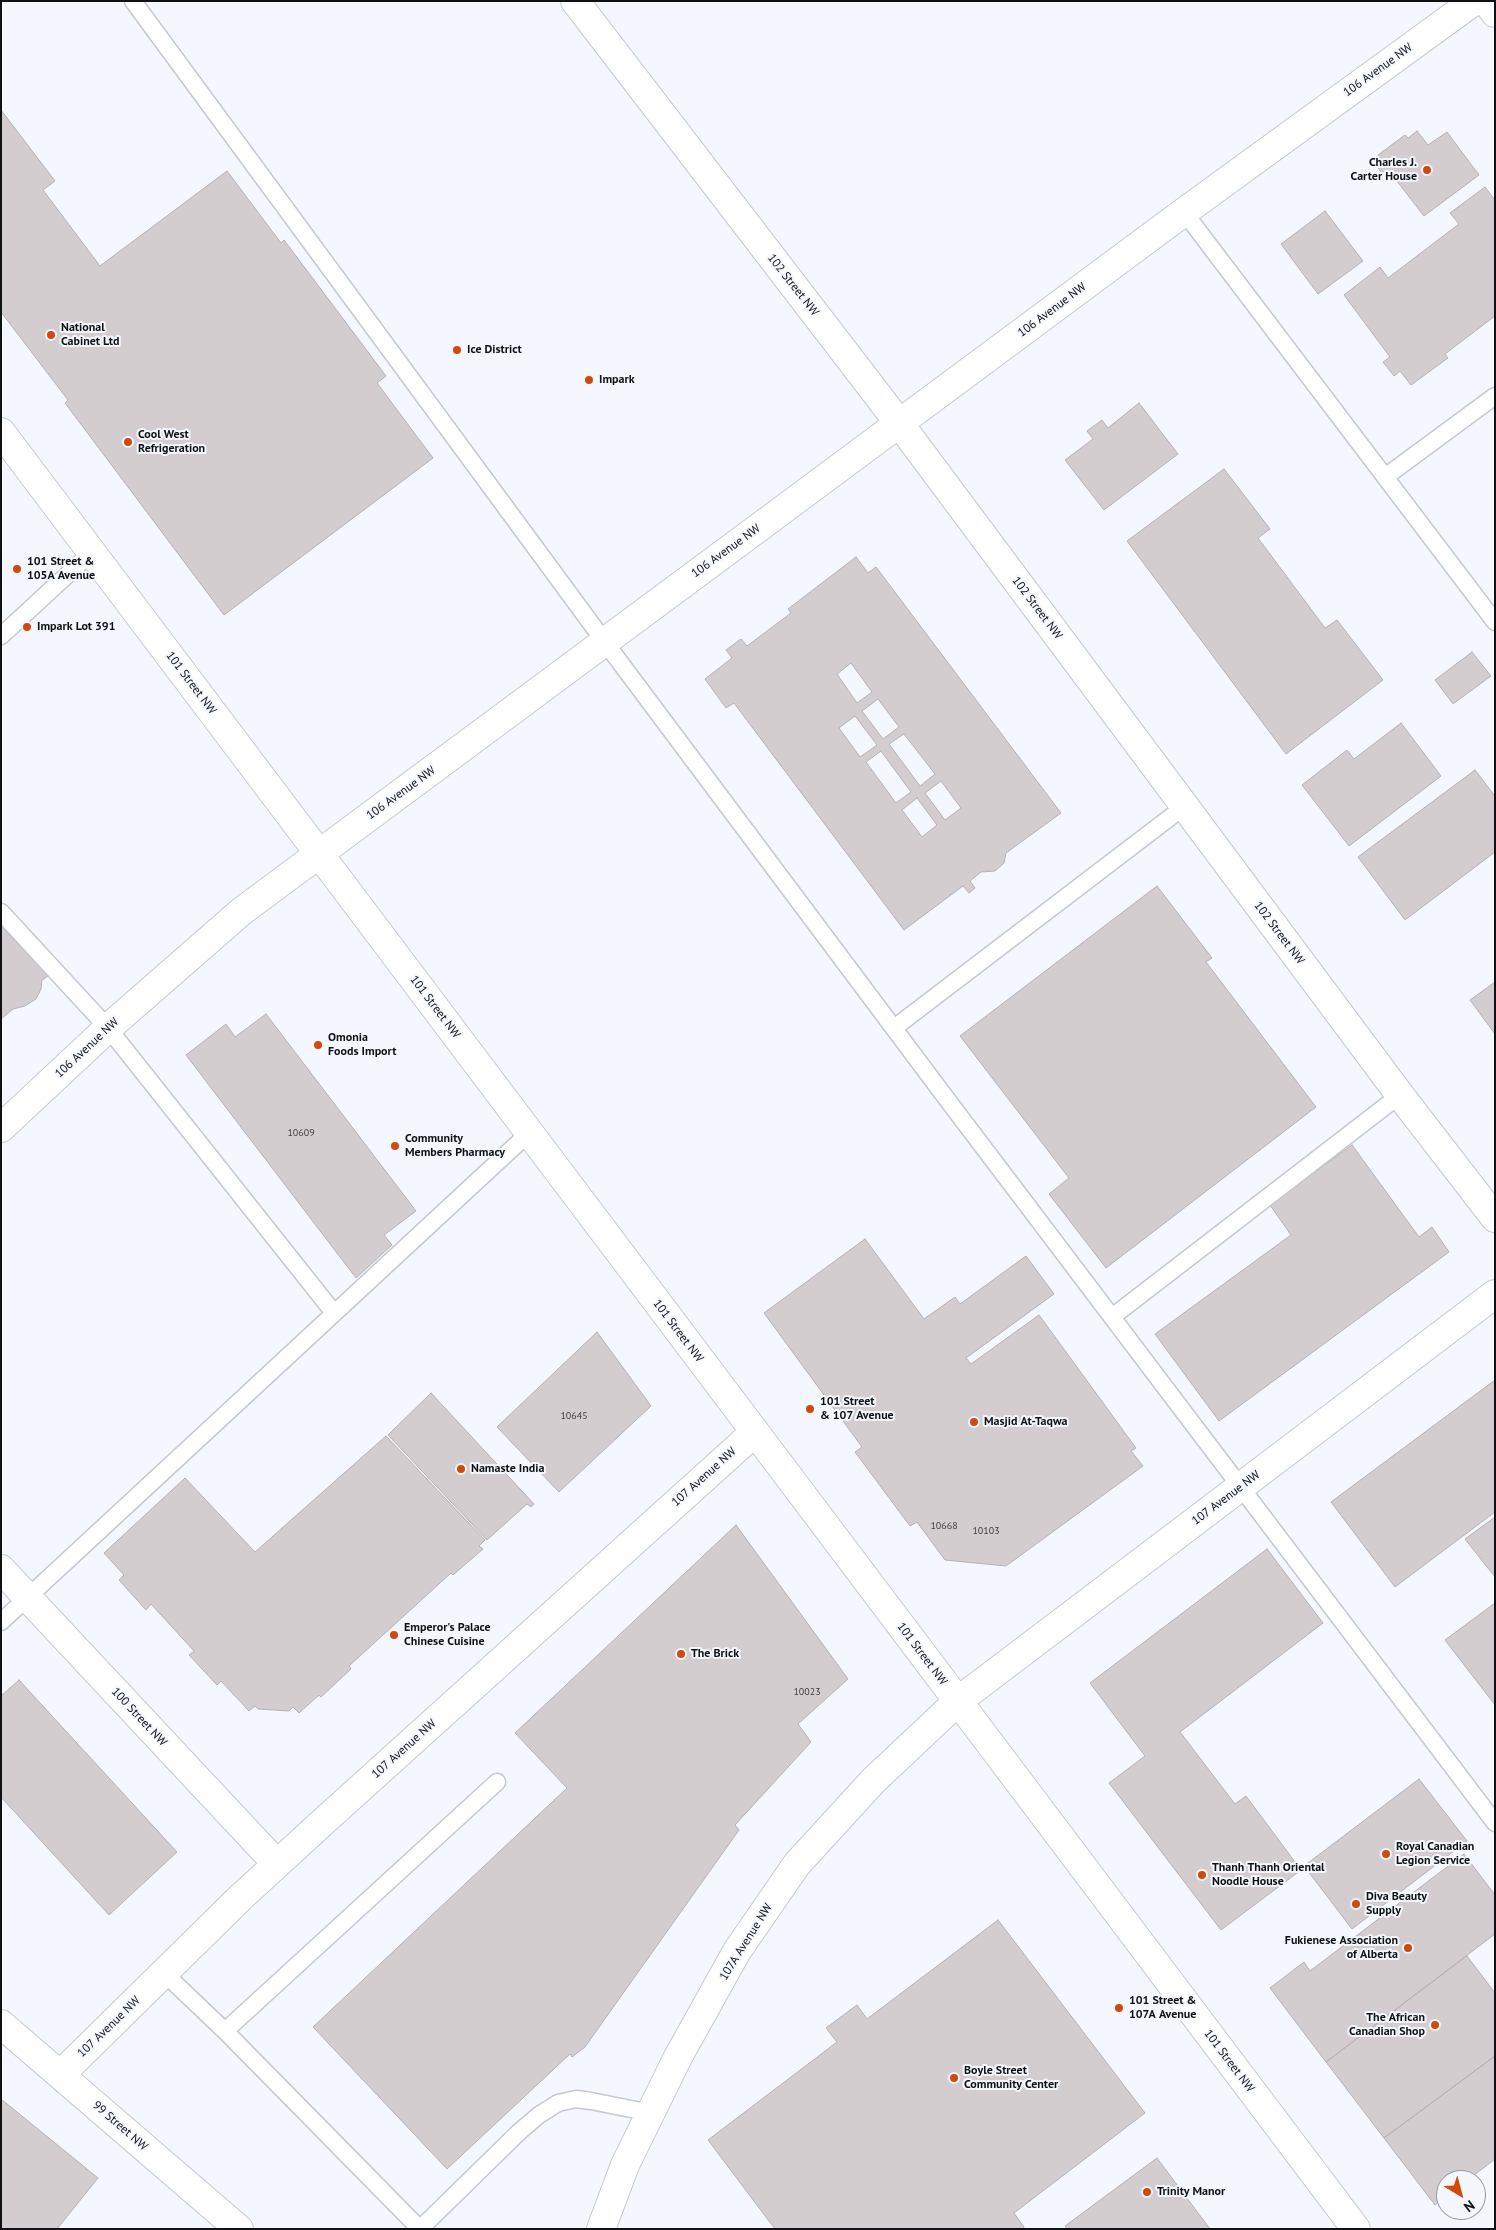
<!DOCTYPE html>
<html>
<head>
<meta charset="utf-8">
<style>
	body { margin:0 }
	#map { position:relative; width:1496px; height:2230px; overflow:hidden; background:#f4f8fe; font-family:"PT Sans",sans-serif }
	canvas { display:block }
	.frame { position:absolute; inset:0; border:2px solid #101113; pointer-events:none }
	.north { position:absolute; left:1436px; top:2170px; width:50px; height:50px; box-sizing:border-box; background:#f4f8fe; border:1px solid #999ca0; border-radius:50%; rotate:143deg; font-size:14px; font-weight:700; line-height:20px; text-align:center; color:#101113 }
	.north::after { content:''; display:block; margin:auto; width:18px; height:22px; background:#d04a0d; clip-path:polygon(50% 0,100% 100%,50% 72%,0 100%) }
</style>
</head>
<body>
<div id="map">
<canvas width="1496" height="2230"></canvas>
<div class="frame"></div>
<div class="north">N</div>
</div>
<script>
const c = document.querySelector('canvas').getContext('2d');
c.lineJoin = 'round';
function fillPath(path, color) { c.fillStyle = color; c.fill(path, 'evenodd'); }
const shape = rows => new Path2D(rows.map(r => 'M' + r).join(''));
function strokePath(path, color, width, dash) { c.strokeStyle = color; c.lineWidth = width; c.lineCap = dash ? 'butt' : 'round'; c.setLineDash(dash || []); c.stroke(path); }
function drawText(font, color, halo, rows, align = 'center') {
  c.font = font + ' "PT Sans",sans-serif'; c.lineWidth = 4; c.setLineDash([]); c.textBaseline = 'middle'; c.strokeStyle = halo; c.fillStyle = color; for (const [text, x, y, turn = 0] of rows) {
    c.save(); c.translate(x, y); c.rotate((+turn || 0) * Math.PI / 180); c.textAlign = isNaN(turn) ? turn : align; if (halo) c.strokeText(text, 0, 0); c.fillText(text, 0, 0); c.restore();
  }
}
const building = shape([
	[1,110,55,181,43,190,100,266,227,171,281,243,284,240,386,376,377,383,433,458,224,615,65,403,68,400,1,312,1,110],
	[1417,131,1428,145,1447,132,1479,175,1424,216,1393,176,1387,180,1375,164,1381,160,1378,155,1405,135,1408,138,1417,131],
	[1485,187,1495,200,1495,316,1445,354,1448,358,1411,385,1400,371,1394,376,1383,362,1390,357,1344,295,1380,267,1388,278,1459,224,1450,213,1485,187],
	[1325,211,1363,261,1318,294,1281,244,1325,211],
	[1139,403,1178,454,1104,510,1065,460,1093,439,1087,431,1102,420,1108,428,1139,403],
	[1224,469,1270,529,1258,538,1325,628,1337,620,1383,680,1286,754,1127,541,1224,469],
	[856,557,868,573,876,567,1061,813,1006,853,1004,863,995,871,981,872,970,881,975,888,969,893,963,886,904,930,734,703,726,708,705,679,732,658,726,650,741,639,747,646,791,613,788,609,856,557],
	[1472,652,1491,676,1453,704,1435,680,1472,652],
	[851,663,872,692,857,703,837,674,851,663],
	[878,699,899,727,883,739,862,711,878,699],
	[855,716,877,745,860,757,839,728,855,716],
	[1401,723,1441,776,1349,846,1302,785,1347,750,1354,759,1401,723],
	[904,734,935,774,920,786,889,744,904,734],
	[881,751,911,792,896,803,866,762,881,751],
	[1475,770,1495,796,1495,852,1405,920,1358,857,1475,770],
	[941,781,961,808,945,820,925,793,941,781],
	[917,798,937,825,922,837,902,810,917,798],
	[1157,886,1212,958,1206,962,1316,1107,1106,1268,1049,1194,1069,1178,960,1036,1157,886],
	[1,926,48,976,42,980,41,989,36,999,25,1006,13,1009,1,1019,1,926],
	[1495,982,1495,1034,1470,1000,1495,982],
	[266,1014,416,1211,384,1235,392,1245,356,1278,186,1055,226,1024,235,1037,266,1014],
	[1352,1145,1419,1237,1432,1227,1449,1252,1219,1421,1155,1334,1291,1235,1270,1205,1352,1145],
	[865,1239,924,1319,955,1297,960,1304,1026,1256,1054,1294,966,1358,971,1364,1039,1315,1136,1448,1131,1451,1143,1466,1006,1566,945,1560,917,1522,910,1526,855,1452,862,1447,764,1313,865,1239],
	[597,1332,651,1406,559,1492,497,1427,597,1332],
	[1495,1380,1495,1512,1395,1587,1331,1502,1495,1380],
	[431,1393,534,1504,531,1507,527,1504,487,1540,388,1435,431,1393],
	[386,1436,485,1540,479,1546,483,1549,453,1575,451,1573,349,1666,351,1669,321,1697,319,1695,299,1713,293,1707,289,1711,258,1709,255,1706,249,1711,221,1681,217,1685,189,1655,194,1651,151,1604,146,1610,119,1580,124,1575,104,1553,185,1478,255,1552,386,1436],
	[1495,1517,1495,1577,1465,1539,1495,1517],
	[736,1525,848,1679,798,1724,811,1742,735,1825,739,1830,585,2047,572,2057,570,2054,447,2169,313,2027,567,1788,515,1733,736,1525],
	[1267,1549,1323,1623,1180,1732,1235,1804,1246,1796,1301,1870,1221,1930,1109,1783,1145,1756,1090,1683,1267,1549],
	[1495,1603,1495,1705,1445,1640,1495,1603],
	[19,1680,177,1852,109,1915,1,1797,1,1696,19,1680],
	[1419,1779,1467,1841,1352,1929,1304,1866,1419,1779],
	[1464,1854,1495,1895,1495,1934,1326,2062,1270,1988,1304,1962,1310,1971,1464,1854],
	[998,1920,1145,2113,1014,2213,1024,2227,1023,2229,775,2229,708,2140,837,2042,826,2028,857,2005,867,2019,998,1920],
	[1467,1956,1495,1993,1495,2056,1384,2138,1326,2062,1467,1956],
	[1495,2056,1495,2159,1468,2180,1446,2180,1446,2196,1435,2205,1384,2138,1495,2056],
	[1,2099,98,2178,57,2229,1,2229,1,2099],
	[1157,2158,1210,2229,1067,2229,1065,2226,1157,2158]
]);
fillPath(building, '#d4cdd0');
strokePath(building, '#b7afb3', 1);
const lane = shape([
	[133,1,604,641,946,1098,1495,1823],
	[1184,212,1495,622],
	[1385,477,1495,396],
	[1,636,92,552],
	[1,912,108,1028,334,1313],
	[894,1028,1185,806],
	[1112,1317,1400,1095],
	[1,1622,530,1132],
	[497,1782,225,2031,420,2229,519,2132,539,2115,558,2103,576,2099,591,2101,651,2113],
	[164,1973,225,2031]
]);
const street = shape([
	[575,1,899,423,1400,1095,1495,1218],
	[1486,1,1495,13],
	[1,1569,277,1864],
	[1,2024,239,2229],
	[61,2074,240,1898,324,1821,755,1432]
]);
const secondary = shape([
	[1,432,1356,2229],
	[1,1128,108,1028,242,911,1184,212,1474,1],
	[601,2229,625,2165,678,2057,737,1951,797,1864,873,1781,958,1701,1495,1294]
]);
strokePath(lane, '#c5c9cf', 19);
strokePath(street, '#c5c9cf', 30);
strokePath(secondary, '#c5c9cf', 30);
strokePath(lane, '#fff', 16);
strokePath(street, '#fff', 28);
strokePath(secondary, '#fff', 28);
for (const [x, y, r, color] of [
	[1427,170,5,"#d04a0d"],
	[51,335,5,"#d04a0d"],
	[457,350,5,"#d04a0d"],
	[589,380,5,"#d04a0d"],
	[128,442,5,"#d04a0d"],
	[17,569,5,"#d04a0d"],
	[27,627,5,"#d04a0d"],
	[318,1045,5,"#d04a0d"],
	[395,1146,5,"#d04a0d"],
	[810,1409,5,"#d04a0d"],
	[974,1422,5,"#d04a0d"],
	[461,1469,5,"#d04a0d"],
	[394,1635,5,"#d04a0d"],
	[681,1654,5,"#d04a0d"],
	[1386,1854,5,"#d04a0d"],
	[1202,1875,5,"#d04a0d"],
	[1356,1904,5,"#d04a0d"],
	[1408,1948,5,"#d04a0d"],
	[1119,2008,5,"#d04a0d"],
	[1435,2025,5,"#d04a0d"],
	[954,2078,5,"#d04a0d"],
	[1147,2192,5,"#d04a0d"]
]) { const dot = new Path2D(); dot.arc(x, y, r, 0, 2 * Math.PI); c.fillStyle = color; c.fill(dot); strokePath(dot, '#f4f8fe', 2); }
drawText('10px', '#414042', null, [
	["10609",301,1133],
	["10645",574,1416],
	["10668",944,1526],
	["10103",986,1531],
	["10023",807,1692]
]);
drawText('12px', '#101113', '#f4f8fe', [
	["106 Avenue NW",1378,70,-36],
	["102 Street NW",793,285,52],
	["106 Avenue NW",1052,310,-37],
	["106 Avenue NW",726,551,-36],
	["102 Street NW",1037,608,53],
	["101 Street NW",191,683,53],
	["106 Avenue NW",401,793,-36],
	["102 Street NW",1279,933,53],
	["101 Street NW",435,1007,53],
	["106 Avenue NW",87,1048,-43],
	["101 Street NW",678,1331,53],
	["107 Avenue NW",704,1477,-42],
	["107 Avenue NW",1226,1498,-37],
	["101 Street NW",922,1654,53],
	["100 Street NW",139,1717,47],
	["107 Avenue NW",404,1749,-42],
	["107A Avenue NW",746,1942,-58],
	["107 Avenue NW",109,2027,-44],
	["101 Street NW",1229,2061,53],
	["99 Street NW",120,2126,41]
]);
drawText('bold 12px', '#101113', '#f4f8fe', [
	["Charles J.",1417,163,"right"],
	["Carter House",1417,177,"right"],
	["National",61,328],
	["Cabinet Ltd",61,342],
	["Ice District",467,350],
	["Impark",599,380],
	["Cool West",138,435],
	["Refrigeration",138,449],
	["101 Street &",27,562],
	["105A Avenue",27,576],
	["Impark Lot 391",37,627],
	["Omonia",328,1038],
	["Foods Import",328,1052],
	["Community",405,1139],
	["Members Pharmacy",405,1153],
	["101 Street",820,1402],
	["& 107 Avenue",820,1416],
	["Masjid At-Taqwa",984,1422],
	["Namaste India",471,1469],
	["Emperor's Palace",404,1628],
	["Chinese Cuisine",404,1642],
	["The Brick",691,1654],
	["Royal Canadian",1396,1847],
	["Legion Service",1396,1861],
	["Thanh Thanh Oriental",1212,1868],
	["Noodle House",1212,1882],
	["Diva Beauty",1366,1897],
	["Supply",1366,1911],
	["Fukienese Association",1398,1941,"right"],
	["of Alberta",1398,1955,"right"],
	["101 Street &",1129,2001],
	["107A Avenue",1129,2015],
	["The African",1425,2018,"right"],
	["Canadian Shop",1425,2032,"right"],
	["Boyle Street",964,2071],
	["Community Center",964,2085],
	["Trinity Manor",1157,2192]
], 'left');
</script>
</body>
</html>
